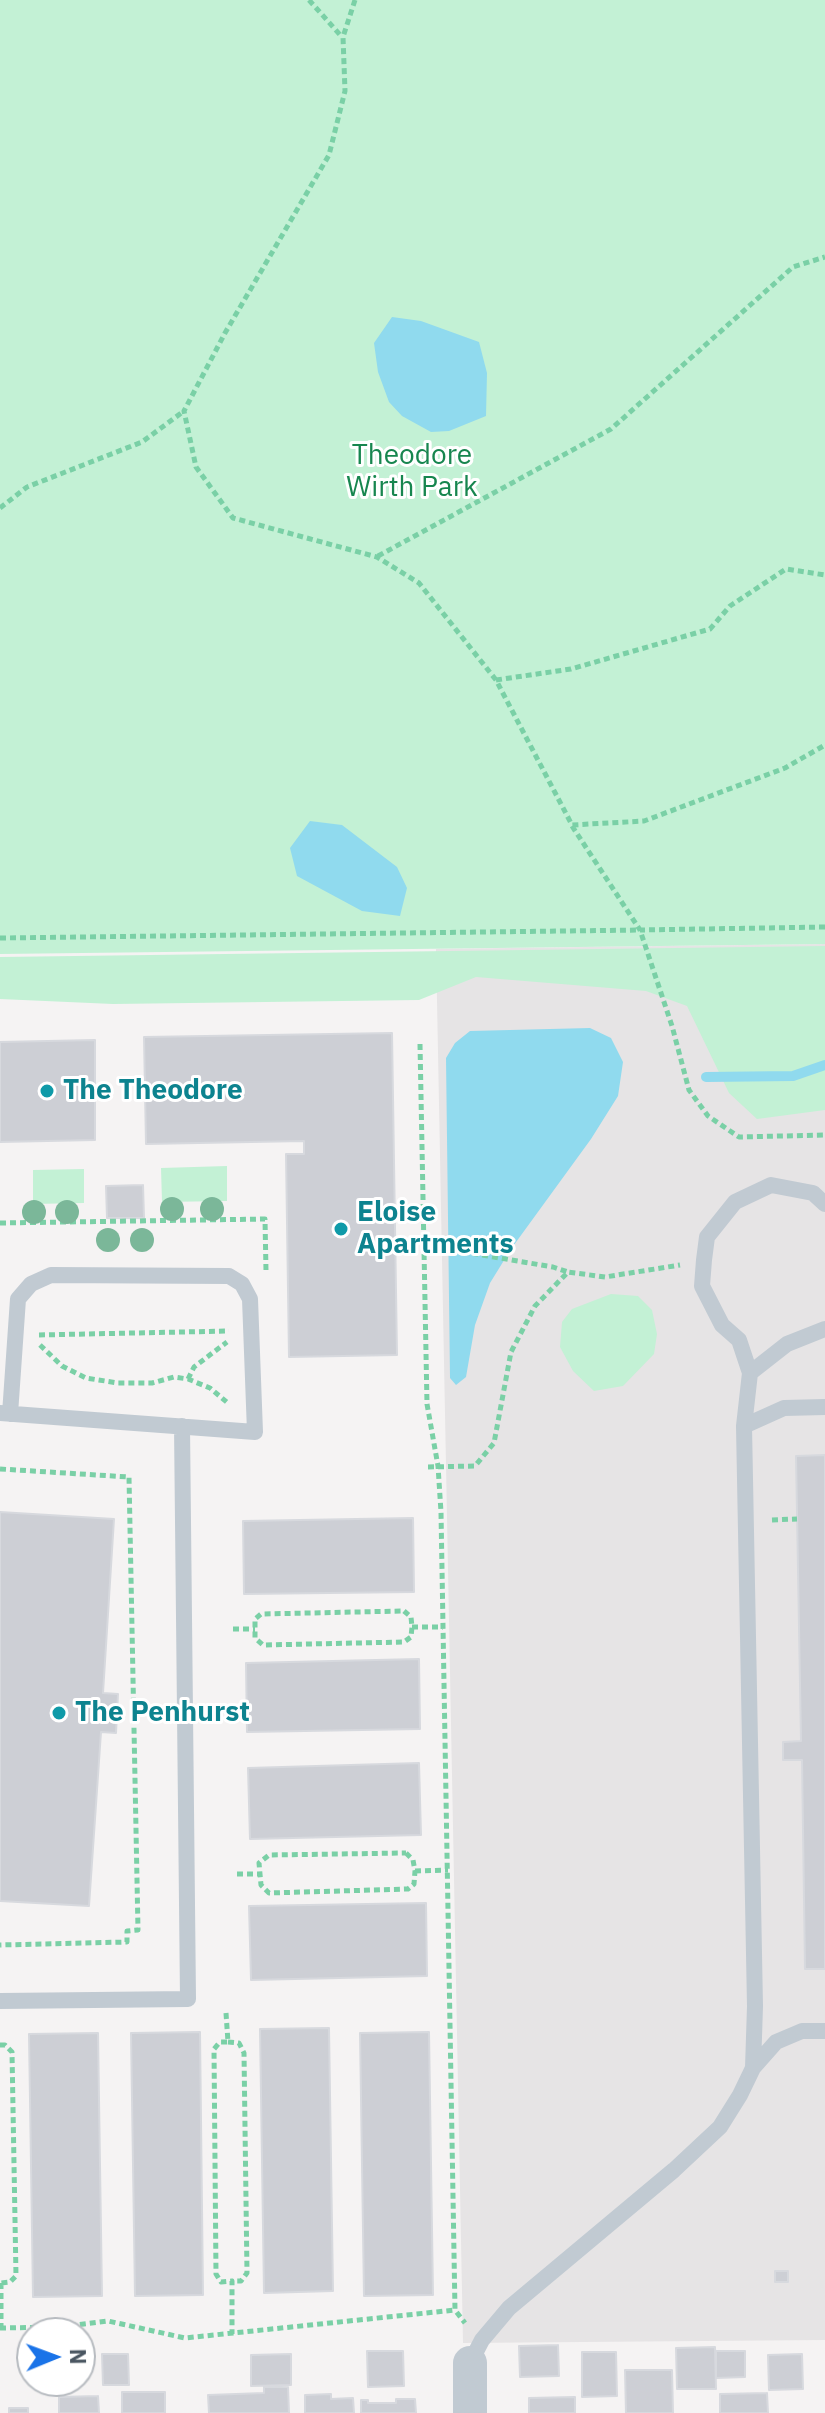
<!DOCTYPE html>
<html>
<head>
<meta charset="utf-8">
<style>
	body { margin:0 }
	#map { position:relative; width:825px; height:2413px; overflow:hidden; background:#f5f3f3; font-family:"IBM Plex Sans",sans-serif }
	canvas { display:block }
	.north { position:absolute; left:16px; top:2317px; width:80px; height:80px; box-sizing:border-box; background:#fff; border:2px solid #b7bbc0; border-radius:50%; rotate:89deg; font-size:22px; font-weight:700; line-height:32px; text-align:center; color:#4a5661 }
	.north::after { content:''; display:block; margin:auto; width:28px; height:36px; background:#1a73e8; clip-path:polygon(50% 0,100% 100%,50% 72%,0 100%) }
</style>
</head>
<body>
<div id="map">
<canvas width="825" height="2413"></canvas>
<div class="north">N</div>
</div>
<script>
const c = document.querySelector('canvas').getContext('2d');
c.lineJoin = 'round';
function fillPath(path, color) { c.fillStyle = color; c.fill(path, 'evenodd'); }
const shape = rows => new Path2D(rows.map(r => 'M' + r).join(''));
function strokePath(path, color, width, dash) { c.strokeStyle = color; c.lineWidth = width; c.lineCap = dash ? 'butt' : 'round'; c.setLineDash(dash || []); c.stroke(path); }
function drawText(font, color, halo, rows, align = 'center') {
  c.font = font + ' "IBM Plex Sans",sans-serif'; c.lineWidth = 6; c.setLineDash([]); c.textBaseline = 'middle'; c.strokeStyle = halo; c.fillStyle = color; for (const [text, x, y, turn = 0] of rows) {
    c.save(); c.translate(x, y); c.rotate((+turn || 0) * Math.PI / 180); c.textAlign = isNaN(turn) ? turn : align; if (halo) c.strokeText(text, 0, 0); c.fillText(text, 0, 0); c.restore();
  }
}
fillPath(shape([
	[825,944,825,2340,463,2343,436,949]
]), '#e6e4e5');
fillPath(shape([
	[0,0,825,0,825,944,0,954],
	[825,946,825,1110,757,1119,729,1093,687,1006,646,991,476,977,419,1000,113,1004,0,999,0,957],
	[227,1166,227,1201,162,1202,161,1168],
	[84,1169,84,1203,33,1204,33,1170],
	[611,1294,638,1296,652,1310,657,1334,654,1354,623,1386,594,1391,573,1371,560,1347,562,1322,572,1309]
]), '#c3f1d5');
fillPath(shape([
	[392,317,421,321,479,342,487,373,486,416,449,431,431,432,402,416,389,402,378,372,374,343],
	[310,821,342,825,397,867,407,888,400,916,362,911,297,876,290,848],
	[590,1028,611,1038,623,1062,618,1096,591,1139,511,1249,490,1283,475,1325,466,1377,456,1385,450,1378,446,1058,455,1043,470,1031]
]), '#90daee');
strokePath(shape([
	[706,1077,793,1076,825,1065]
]), '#90daee', 10);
const building = shape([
	[392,1033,397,1355,289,1357,286,1154,304,1154,304,1141,146,1144,144,1037,392,1033],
	[95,1040,95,1140,0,1142,0,1042,95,1040],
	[143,1185,144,1218,107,1218,106,1186,143,1185],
	[825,1455,825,1969,805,1969,802,1760,783,1760,783,1742,801,1741,796,1456,825,1455],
	[0,1512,114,1519,103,1693,118,1694,116,1733,101,1732,89,1906,0,1901,0,1512],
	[413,1518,414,1592,244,1594,243,1521,413,1518],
	[419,1659,420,1729,247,1732,246,1663,419,1659],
	[419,1763,421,1835,250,1839,248,1768,419,1763],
	[426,1903,427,1976,251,1980,249,1906,426,1903],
	[329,2028,333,2291,264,2293,260,2029,329,2028],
	[200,2032,203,2295,135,2296,131,2033,200,2032],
	[429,2032,433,2295,364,2296,360,2033,429,2032],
	[98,2033,102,2296,33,2297,29,2034,98,2033],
	[775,2271,788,2271,788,2282,775,2282,775,2271],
	[558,2345,559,2376,520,2377,519,2346,558,2345],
	[715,2347,716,2389,677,2389,676,2348,715,2347],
	[367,2351,403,2351,404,2386,368,2387,367,2351],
	[716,2351,745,2351,745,2377,716,2378,716,2351],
	[582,2352,616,2352,617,2396,582,2397,582,2352],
	[102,2354,128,2354,129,2385,103,2385,102,2354],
	[291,2354,291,2385,251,2386,251,2355,291,2354],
	[802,2354,803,2389,769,2390,768,2355,802,2354],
	[625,2370,672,2370,673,2413,626,2413,625,2370],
	[264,2387,288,2387,289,2413,209,2413,208,2395,264,2393,264,2387],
	[122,2392,165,2392,165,2413,122,2413,122,2392],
	[767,2393,768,2413,720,2413,720,2394,767,2393],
	[331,2394,331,2399,353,2398,354,2413,305,2413,305,2395,331,2394],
	[98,2396,99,2413,59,2413,59,2397,98,2396],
	[575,2397,575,2413,529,2413,529,2398,575,2397],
	[396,2399,415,2399,416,2413,361,2413,361,2400,368,2400,368,2403,396,2403,396,2399],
	[9,2408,28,2408,28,2413,9,2413,9,2408]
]);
fillPath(building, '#cdcfd5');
strokePath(building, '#d7d9de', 2);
strokePath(shape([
	[309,0,342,37],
	[355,0,343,37,345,91,329,155,225,333,184,411,196,467,233,518,377,557,419,583,496,680,572,825,644,821,785,768,825,745],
	[0,508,27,487,142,442,184,411],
	[378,556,611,429,793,267,825,257],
	[496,680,571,669,710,629,730,606,786,569,825,575],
	[572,826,640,930],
	[825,927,640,930,672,1026,689,1090,708,1116,739,1137,825,1135],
	[0,938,640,930],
	[420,1044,427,1404,438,1466,441,1512,455,2310,465,2323],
	[0,1223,265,1219,266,1271],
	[423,1245,553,1267,568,1272],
	[39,1335,229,1331],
	[40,1345,62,1366,86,1378,118,1383,152,1383,174,1377,188,1379,210,1388,229,1404],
	[188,1379,194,1367,227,1342],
	[428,1467,475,1466,494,1443,511,1352,535,1306,568,1272,605,1277,680,1265],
	[0,1469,129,1477,138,1930,127,1931,127,1942,0,1945],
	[772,1520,797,1519],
	[404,1611,411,1617,412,1627,411,1637,404,1642,263,1645,255,1638,255,1619,261,1614,404,1611],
	[412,1627,443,1627],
	[233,1629,255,1629],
	[406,1853,413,1860,415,1871,414,1884,408,1889,269,1893,261,1885,259,1863,269,1855,406,1853],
	[415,1871,448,1870],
	[237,1874,260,1874],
	[226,2013,228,2042,220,2042,214,2049,216,2274,221,2282,232,2281,232,2334],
	[228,2042,239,2043,244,2053,247,2273,241,2281,232,2281],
	[0,2045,5,2045,12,2052,16,2276,10,2282,1,2283],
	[1,2283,1,2328],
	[0,2328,61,2327,108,2321,185,2338,455,2310]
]), '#7ad0a6', 5, [6, 4]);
strokePath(shape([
	[750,1373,787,1344,825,1329],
	[0,1413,255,1432,250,1299,242,1284,229,1276,51,1275,31,1284,18,1299,10,1414],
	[744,1426,784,1408,825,1407],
	[0,2001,188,1999,182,1426],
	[753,2068,776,2042,802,2031,825,2031],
	[470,2363,482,2340,509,2308,674,2170,720,2127,740,2095,753,2068,755,2006,744,1426,750,1373,739,1340,722,1325,702,1286,704,1260,707,1237,735,1202,771,1185,813,1193,825,1204]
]), '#c1cad2', 16);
strokePath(shape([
	[470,2363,470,2413]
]), '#c1cad2', 34);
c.fillStyle = '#7bb799';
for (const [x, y] of [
	[172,1209],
	[212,1209],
	[34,1212],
	[67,1212],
	[108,1240],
	[142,1240]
]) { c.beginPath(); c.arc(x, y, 12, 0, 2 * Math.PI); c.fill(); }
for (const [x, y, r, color] of [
	[47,1091,8,"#0f9aa8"],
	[341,1229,8,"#0f9aa8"],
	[59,1713,8,"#0f9aa8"]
]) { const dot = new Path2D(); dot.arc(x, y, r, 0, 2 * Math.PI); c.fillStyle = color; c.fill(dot); strokePath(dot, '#fff', 3); }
drawText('28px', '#17864f', '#fff', [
	["Theodore",412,456],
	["Wirth Park",412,488]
]);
drawText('bold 28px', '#0d838f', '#fff', [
	["The Theodore",63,1091],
	["Eloise",357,1213],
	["Apartments",357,1245],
	["The Penhurst",75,1713]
], 'left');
</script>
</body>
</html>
